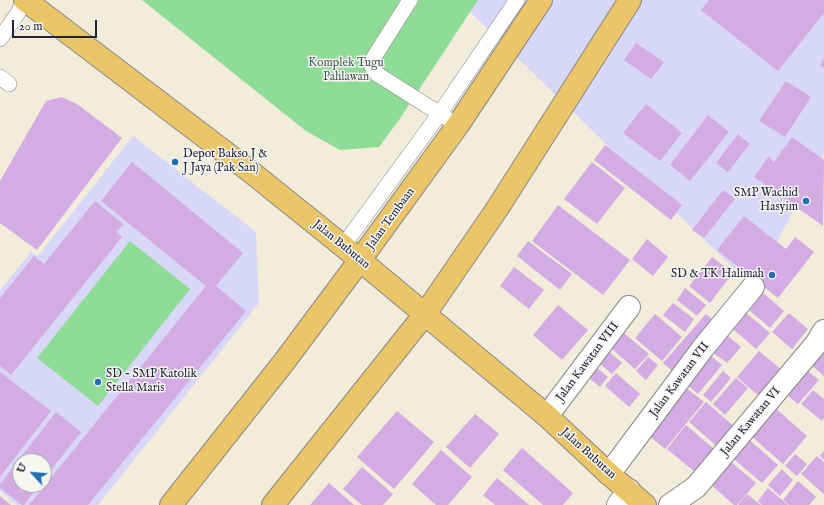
<!DOCTYPE html>
<html>
<head>
<meta charset="utf-8">
<style>
	body { margin:0 }
	#map { position:relative; width:824px; height:505px; overflow:hidden; background:#f2ecda; font-family:"IM FELL English",serif }
	canvas { display:block }
	.north { position:absolute; left:12px; top:453px; width:40px; height:40px; box-sizing:border-box; background:#f6f6f2; border:1px solid #a1a1a9; border-radius:50%; rotate:296deg; font-size:11px; font-weight:700; line-height:16px; text-align:center; color:#22223b }
	.north::after { content:''; display:block; margin:auto; width:14px; height:18px; background:#1f6fb2; clip-path:polygon(50% 0,100% 100%,50% 72%,0 100%) }
	.scale { position:absolute; left:12px; top:20px; width:85px; height:18px; box-sizing:border-box; border:2px solid #22223b; border-top:0; padding-left:5px; font-size:12px; line-height:14px; white-space:nowrap; color:#22223b; -webkit-text-stroke:3px #f6f6f2; paint-order:stroke }
</style>
</head>
<body>
<div id="map">
<canvas width="824" height="505"></canvas>
<div class="north">U</div>
<div class="scale">20 m</div>
</div>
<script>
const c = document.querySelector('canvas').getContext('2d');
c.lineJoin = 'round';
function fillPath(path, color) { c.fillStyle = color; c.fill(path, 'evenodd'); }
const shape = rows => new Path2D(rows.map(r => 'M' + r).join(''));
function strokePath(path, color, width, dash) { c.strokeStyle = color; c.lineWidth = width; c.lineCap = dash ? 'butt' : 'round'; c.setLineDash(dash || []); c.stroke(path); }
function drawText(font, color, halo, rows, align = 'center') {
  c.font = font + ' "IM FELL English",serif'; c.lineWidth = 3; c.setLineDash([]); c.textBaseline = 'middle'; c.strokeStyle = halo; c.fillStyle = color; for (const [text, x, y, turn = 0] of rows) {
    c.save(); c.translate(x, y); c.rotate((+turn || 0) * Math.PI / 180); c.textAlign = isNaN(turn) ? turn : align; if (halo) c.strokeText(text, 0, 0); c.fillText(text, 0, 0); c.restore();
  }
}
fillPath(shape([
	[458,0,824,0,824,153,753,287],
	[133,136,256,232,259,303,98,505,17,505,0,491,0,290,31,252,38,256],
	[20,461,44,461,44,485,20,485]
]), '#d8d7f8');
fillPath(shape([
	[142,0,478,0,399,120,379,147,340,150,306,131],
	[130,241,190,289,98,406,37,358]
]), '#8fdc99');
fillPath(shape([
	[709,0,824,0,824,13,778,71,701,10],
	[636,43,664,62,651,79,624,60],
	[824,58,824,68,820,65],
	[786,81,811,97,785,137,759,121],
	[62,97,77,104,122,138,37,250,0,223,0,181,46,101],
	[646,104,682,133,660,161,623,133],
	[708,115,729,132,690,181,670,165],
	[738,134,750,144,728,172,716,163],
	[792,137,824,160,823,226,754,177,768,157,774,162],
	[605,145,682,205,671,220,594,160],
	[132,162,243,253,216,286,246,311,88,505,29,505,206,286,101,201],
	[592,162,625,188,597,224,564,199],
	[723,190,735,199,704,238,692,230],
	[95,201,123,224,117,232,122,237,11,375,0,366,0,298,34,256,44,264],
	[558,205,630,260,603,295,532,241],
	[744,216,786,249,795,237,814,252,778,298,717,250],
	[647,239,668,257,653,276,632,259],
	[528,241,572,274,560,290,517,256],
	[712,257,733,273,710,303,689,286],
	[514,267,544,290,529,309,500,286],
	[756,287,784,311,770,328,741,303],
	[685,288,706,305,697,316,677,300],
	[673,303,694,319,685,332,663,315],
	[558,305,588,330,562,360,533,335],
	[739,307,770,333,756,349,726,323],
	[789,313,808,329,792,349,772,332],
	[655,314,682,337,662,361,635,338],
	[706,314,719,325,677,375,663,363],
	[618,328,649,354,635,369,605,343],
	[727,335,741,347,727,363,712,352],
	[603,346,622,363,612,374,593,358],
	[824,348,824,376,810,364],
	[759,351,789,376,766,402,737,377],
	[710,355,722,365,698,394,686,384],
	[648,357,658,365,646,380,636,371],
	[590,362,608,377,600,387,582,372],
	[805,369,819,380,798,404,785,393],
	[723,371,731,378,711,402,703,395],
	[0,372,51,411,0,477],
	[616,373,640,394,629,407,605,386],
	[736,378,748,388,725,415,713,404],
	[681,384,704,402,665,449,643,431],
	[813,390,824,399,824,418,822,421,801,404],
	[706,402,737,429,720,449,689,422],
	[774,407,807,436,783,464,750,435],
	[397,411,434,442,394,489,357,457],
	[56,412,81,432,44,479,44,461,20,461,20,485,39,485,24,505,22,505,0,488,0,484],
	[475,414,499,434,470,468,446,447],
	[686,425,720,454,701,477,667,449],
	[745,436,778,465,762,483,729,455],
	[522,448,573,493,563,505,543,505,503,470],
	[441,450,472,477,448,505,436,505,412,484],
	[824,451,824,460,820,456],
	[795,454,807,464,797,476,785,466],
	[817,456,824,462,824,494,801,474],
	[730,461,756,483,737,505,734,505,710,484],
	[362,467,393,494,383,505,362,505,343,489],
	[782,469,793,480,780,496,768,485],
	[497,478,529,505,495,505,483,495],
	[798,481,816,497,809,505,789,505,783,500],
	[329,483,354,505,310,505],
	[768,488,788,505,762,505,758,501],
	[747,494,761,505,738,505],
	[0,496,11,505,0,505]
]), '#d3ace4');
const service = shape([
	[410,0,374,57,371,65,377,74,448,119],
	[0,39,26,1],
	[0,77,9,84],
	[343,246,440,113,517,0]
]);
const minor = shape([
	[547,416,629,307],
	[609,474,703,348,753,287],
	[618,505,629,490],
	[670,505,696,487,816,344,824,331]
]);
const primary = shape([
	[25,0,251,172,343,246,547,416,609,474,645,505],
	[171,505,284,362,360,260,458,125,541,0],
	[273,505,425,314,497,209,630,0]
]);
strokePath(service, '#8a878a', 16);
strokePath(minor, '#8a878a', 24);
strokePath(primary, '#8a878a', 24);
strokePath(service, '#fff', 15);
strokePath(minor, '#fff', 22);
strokePath(primary, '#ebc669', 22);
for (const [x, y, r, color] of [
	[175,162,4,"#1f6fb2"],
	[806,201,4,"#1f6fb2"],
	[772,275,4,"#1f6fb2"],
	[98,382,4,"#1f6fb2"]
]) { const dot = new Path2D(); dot.arc(x, y, r, 0, 2 * Math.PI); c.fillStyle = color; c.fill(dot); strokePath(dot, '#f6f6f2', 1.5); }
drawText('12px', '#435a57', '#f6f6f2', [
	["Komplek Tugu",346,64],
	["Pahlawan",346,78]
]);
drawText('12px', '#22223b', '#f6f6f2', [
	["Depot Bakso J &",183,155],
	["J Jaya (Pak San)",183,169],
	["SMP Wachid",798,194,"right"],
	["Hasyim",798,208,"right"],
	["SD & TK Halimah",764,275,"right"],
	["SD - SMP Katolik",106,375],
	["Stella Maris",106,389]
], 'left');
drawText('12px', '#22223b', '#f6f6f2', [
	["Jalan Tembaan",391,219,-54],
	["Jalan Bubutan",341,245,39],
	["Jalan Kawatan VIII",588,362,-53],
	["Jalan Kawatan VII",680,380,-53],
	["Jalan Kawatan VI",751,422,-50],
	["Jalan Bubutan",588,454,42]
]);
</script>
</body>
</html>
